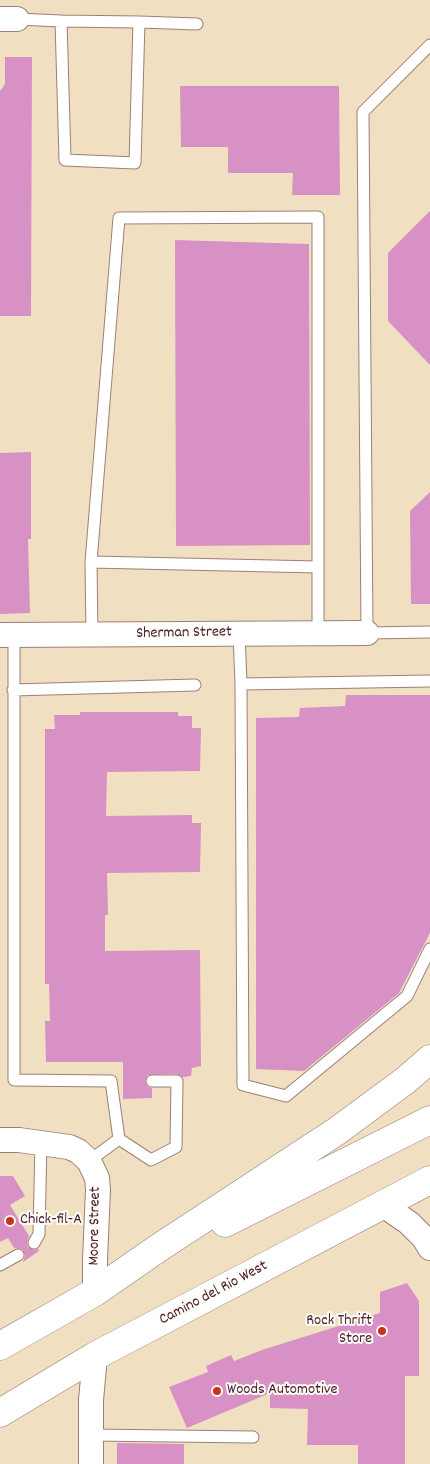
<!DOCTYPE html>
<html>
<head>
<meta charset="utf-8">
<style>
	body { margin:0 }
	canvas { display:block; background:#f1dfc1 }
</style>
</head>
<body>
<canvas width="430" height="1464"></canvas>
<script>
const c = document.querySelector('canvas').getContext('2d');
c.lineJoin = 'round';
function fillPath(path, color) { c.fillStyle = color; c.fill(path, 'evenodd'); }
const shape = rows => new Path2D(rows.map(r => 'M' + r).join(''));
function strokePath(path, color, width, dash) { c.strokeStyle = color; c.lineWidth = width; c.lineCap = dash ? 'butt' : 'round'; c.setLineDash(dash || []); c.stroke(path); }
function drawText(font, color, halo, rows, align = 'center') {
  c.font = font + ' Dekko,sans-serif'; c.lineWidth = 4; c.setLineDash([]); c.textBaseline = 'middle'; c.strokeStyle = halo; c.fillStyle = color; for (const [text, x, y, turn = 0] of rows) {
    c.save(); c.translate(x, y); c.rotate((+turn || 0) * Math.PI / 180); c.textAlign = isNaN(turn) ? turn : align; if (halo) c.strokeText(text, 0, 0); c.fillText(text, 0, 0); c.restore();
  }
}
fillPath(shape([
	[5,57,32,57,31,316,0,316,0,91,5,84],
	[180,86,339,86,340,195,292,195,293,173,228,173,228,147,181,147],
	[430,211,430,365,388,321,388,253],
	[175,240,309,244,310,545,176,546],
	[31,452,31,539,28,539,30,613,0,614,0,453],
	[430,492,430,604,411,604,410,511],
	[346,695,430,695,430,933,399,993,304,1071,256,1069,256,718,299,717,300,708,345,706],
	[80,712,178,712,178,716,192,716,192,728,201,728,200,771,107,772,106,816,192,815,192,823,201,823,200,872,107,873,108,915,105,915,105,951,200,950,201,1066,192,1068,191,1076,183,1077,177,1074,148,1075,145,1081,148,1087,152,1088,152,1098,123,1099,123,1062,46,1062,45,1021,50,1021,49,984,45,984,45,729,55,729,54,715,80,715],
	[0,1176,13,1176,25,1196,10,1205,29,1236,27,1243,28,1247,34,1250,38,1249,39,1251,23,1262,25,1255,22,1249,14,1248,8,1238,0,1242],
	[407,1283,419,1301,419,1376,405,1376,405,1464,358,1464,358,1445,307,1445,308,1409,270,1408,270,1393,187,1428,169,1387,208,1372,206,1366,231,1355,234,1361,262,1350,380,1313,380,1292],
	[117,1443,184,1444,184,1464,117,1464]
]), '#d891c4');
const lane = shape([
	[17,19,61,21,65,160,135,163,139,22,197,24],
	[61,21,139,22],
	[430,45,363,112,367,633,430,632],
	[91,562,119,218,318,217,318,567],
	[239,633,241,684],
	[14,635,14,1080,111,1081,119,1139,89,1161],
	[92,635,91,562,318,567,318,633],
	[430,681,241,684,243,1085,286,1096,407,996,430,949],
	[13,690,195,685],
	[119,1139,151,1160,176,1147,177,1081,152,1081],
	[34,1243,39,1234,41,1142],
	[0,1265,18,1255],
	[91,1435,253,1437]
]);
const street = shape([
	[0,19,17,19],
	[0,635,367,633],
	[0,1140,19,1140,69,1147,78,1151,89,1161,97,1178,98,1190,95,1260,95,1292],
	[383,1205,409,1223,424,1238,430,1248],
	[91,1464,91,1400,95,1356]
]);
const primary = shape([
	[0,1346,95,1292],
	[0,1413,95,1356,430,1180]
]);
const highway = shape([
	[225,1223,430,1120],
	[95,1292,157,1249,337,1131,406,1080,430,1059]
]);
strokePath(lane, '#9e7f76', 13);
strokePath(street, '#9e7f76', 26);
strokePath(primary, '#9e7f76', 29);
strokePath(highway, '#9e7f76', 29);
strokePath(lane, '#fff', 11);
strokePath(street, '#fff', 24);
strokePath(primary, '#fff', 28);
strokePath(highway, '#fff', 28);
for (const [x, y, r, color] of [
	[10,1221,5,"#c8321e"],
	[382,1331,5,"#c8321e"],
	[217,1391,5,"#c8321e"]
]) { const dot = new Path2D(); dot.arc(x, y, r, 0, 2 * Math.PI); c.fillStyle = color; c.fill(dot); strokePath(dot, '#fdfcf7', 2); }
drawText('16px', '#4a1f2b', '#fdfcf7', [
	["Sherman Street",184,634,-1],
	["Moore Street",96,1226,-89],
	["Camino del Rio West",214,1294,-28]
]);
drawText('16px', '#4a1f2b', '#fdfcf7', [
	["Chick-fil-A",20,1221],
	["Rock Thrift",372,1322,"right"],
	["Store",372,1340,"right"],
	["Woods Automotive",227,1391]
], 'left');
</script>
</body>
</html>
